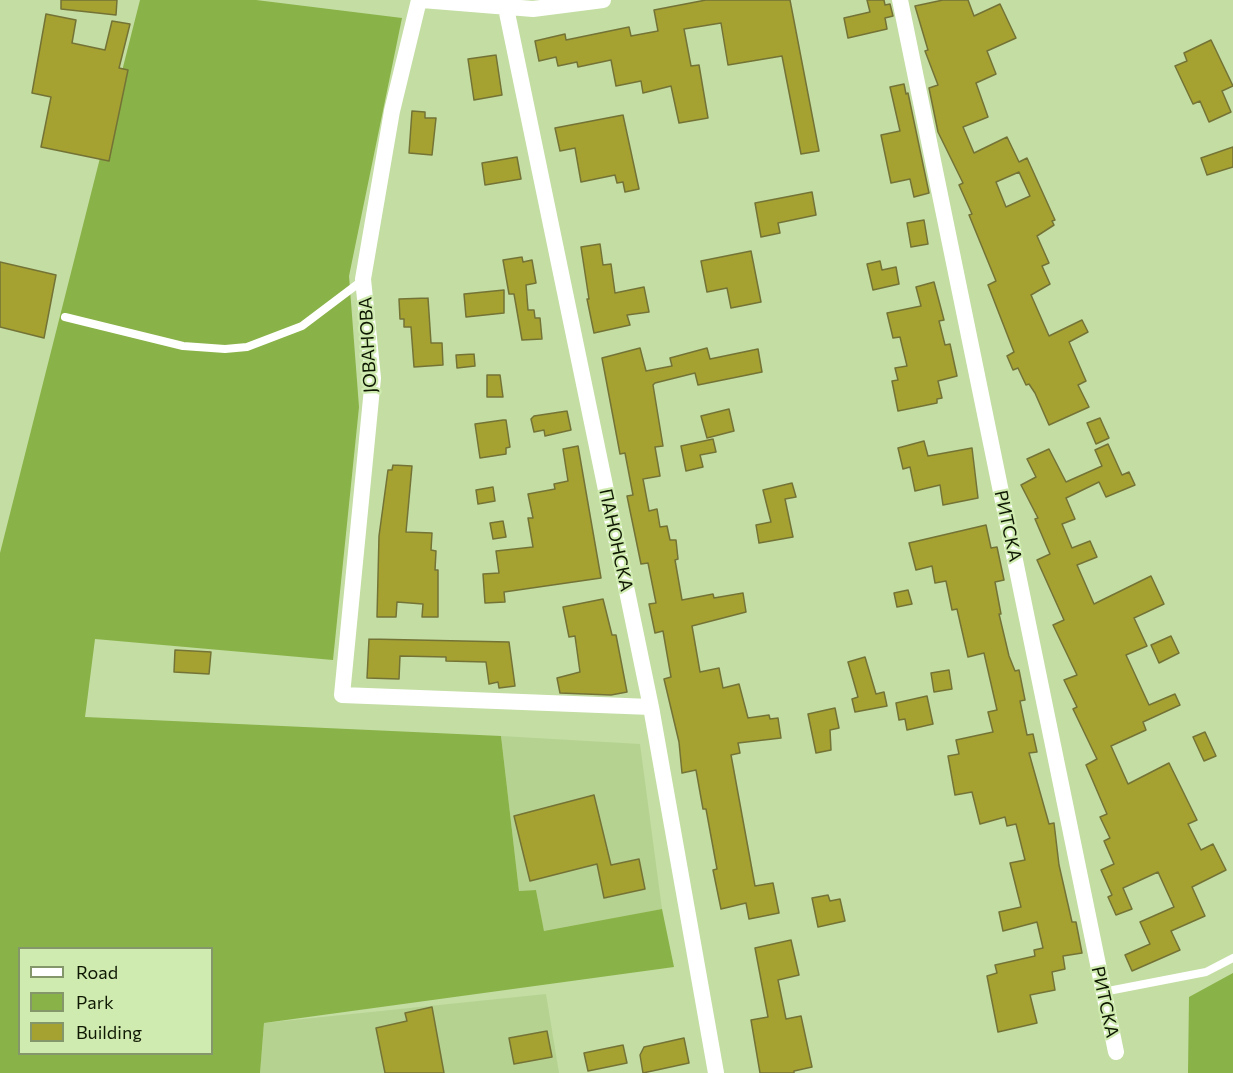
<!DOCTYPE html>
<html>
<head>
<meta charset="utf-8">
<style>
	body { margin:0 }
	#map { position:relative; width:1233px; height:1073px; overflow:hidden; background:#c3dda3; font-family:Commissioner,sans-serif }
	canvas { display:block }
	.legend { position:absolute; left:18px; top:947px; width:195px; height:108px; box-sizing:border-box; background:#d0ebb0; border:2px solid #83976b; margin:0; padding:8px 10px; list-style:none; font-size:18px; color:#0f1803 }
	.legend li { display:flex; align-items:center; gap:12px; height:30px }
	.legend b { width:30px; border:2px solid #83976b }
</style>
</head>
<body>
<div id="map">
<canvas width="1233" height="1073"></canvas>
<ul class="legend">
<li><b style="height:8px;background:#fff"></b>Road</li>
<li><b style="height:16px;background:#89b248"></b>Park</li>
<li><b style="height:16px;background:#a6a232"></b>Building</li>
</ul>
</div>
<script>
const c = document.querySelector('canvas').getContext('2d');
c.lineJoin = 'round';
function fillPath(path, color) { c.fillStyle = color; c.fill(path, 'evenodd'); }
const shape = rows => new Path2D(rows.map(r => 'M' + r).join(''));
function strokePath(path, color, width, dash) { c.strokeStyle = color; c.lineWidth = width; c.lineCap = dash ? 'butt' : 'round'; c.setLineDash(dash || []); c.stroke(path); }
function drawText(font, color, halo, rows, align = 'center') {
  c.font = font + ' Commissioner,sans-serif'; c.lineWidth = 4.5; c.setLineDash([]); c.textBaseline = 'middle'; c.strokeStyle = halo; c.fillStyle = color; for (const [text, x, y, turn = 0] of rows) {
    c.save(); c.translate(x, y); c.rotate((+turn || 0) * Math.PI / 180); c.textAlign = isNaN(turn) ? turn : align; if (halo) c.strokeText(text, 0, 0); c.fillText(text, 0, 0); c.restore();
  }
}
fillPath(shape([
	[501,736,640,744,662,909,544,932,536,890,519,891],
	[546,994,559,1073,260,1073,264,1023]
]), '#b6d291');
fillPath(shape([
	[140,0,256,0,402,18,349,276,359,407,333,660,95,639,85,717,501,736,519,891,536,890,544,931,662,909,674,967,264,1023,260,1073,0,1073,0,553],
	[20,948,212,948,212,1054,20,1054],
	[1233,973,1233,1073,1188,1073,1189,997]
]), '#89b248');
const building = shape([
	[61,0,117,0,116,15,61,9,61,0],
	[706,0,790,0,819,151,801,154,782,56,728,65,721,23,684,29,691,66,699,65,708,118,679,123,671,86,643,93,641,81,616,86,611,60,578,67,577,62,558,66,556,57,539,61,535,41,565,34,566,40,629,27,631,36,658,31,654,10,706,0],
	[867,0,884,0,885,5,890,4,893,16,885,18,887,29,848,38,844,18,870,12,867,0],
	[943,0,968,0,974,16,1000,4,1016,38,987,51,996,74,976,83,988,117,963,127,974,153,1007,137,1019,162,1027,158,1055,220,1052,221,1054,225,1037,236,1049,263,1042,266,1050,284,1031,295,1049,336,1082,320,1088,332,1069,342,1086,381,1078,385,1089,407,1049,425,1035,393,1029,384,1026,385,1018,368,1013,370,1007,356,1014,352,988,285,996,281,969,215,972,214,959,185,963,183,938,132,929,88,938,85,925,51,928,50,915,6,943,0],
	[1019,172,1030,196,1006,207,996,182,1019,172],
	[46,14,76,20,72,43,105,50,112,21,130,24,119,68,128,70,109,161,41,147,51,97,32,93,46,14],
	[1211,40,1233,86,1222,91,1231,112,1209,122,1200,101,1193,104,1175,66,1187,61,1184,53,1211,40],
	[496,55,502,95,474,100,468,59,496,55],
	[904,84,906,94,908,93,929,193,914,197,910,179,891,183,881,135,900,131,890,87,904,84],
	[412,111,425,112,425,118,436,118,432,155,409,153,412,111],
	[623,115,639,189,625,192,623,182,617,183,615,175,581,182,575,148,560,151,555,128,623,115],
	[1233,147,1233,167,1207,175,1201,158,1233,147],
	[517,157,521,179,485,185,482,163,517,157],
	[812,192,816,215,778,223,780,233,761,237,755,203,812,192],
	[924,220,928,244,911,247,907,223,924,220],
	[600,244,603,265,611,264,615,293,644,287,649,312,627,315,630,325,594,333,587,299,589,299,581,247,600,244],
	[751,251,761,302,731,308,727,288,707,292,701,261,751,251],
	[522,257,523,262,532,260,536,283,526,285,528,310,534,310,535,318,540,318,542,339,522,340,514,294,509,294,503,260,522,257],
	[880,261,882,270,896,267,899,284,873,290,867,264,880,261],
	[0,262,56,275,44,338,0,327,0,262],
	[934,282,944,320,939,321,945,345,950,344,957,376,938,381,942,398,937,399,937,403,898,411,892,381,898,380,895,368,907,366,900,337,893,338,887,313,921,306,916,287,934,282],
	[504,290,504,313,466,317,464,294,504,290],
	[428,298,431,343,442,343,443,365,414,367,411,327,404,327,404,319,400,319,399,299,428,298],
	[640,348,646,371,672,366,670,358,707,348,710,359,758,349,762,372,698,385,695,373,655,383,653,385,663,446,655,447,660,476,643,479,649,511,657,509,660,527,667,526,670,540,676,540,678,559,675,560,682,600,713,594,714,598,743,593,746,612,692,626,700,672,719,668,723,688,739,684,748,718,769,715,770,719,778,718,781,738,738,743,740,753,731,755,755,886,773,883,779,913,749,919,746,903,721,909,713,870,717,869,706,809,703,809,696,770,682,773,679,742,664,679,671,677,663,631,655,633,649,604,656,603,648,563,641,564,627,496,633,495,625,453,620,454,602,358,640,348],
	[474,354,475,366,457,368,456,355,474,354],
	[487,375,500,375,503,397,487,397,487,375],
	[729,409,734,431,707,438,701,416,729,409],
	[567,411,571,430,545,436,544,430,534,432,531,419,534,416,567,411],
	[1100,418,1109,438,1096,444,1087,423,1100,418],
	[503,420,506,420,510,447,506,448,506,454,480,458,475,424,503,420],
	[713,439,716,452,700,455,703,467,686,471,681,446,713,439],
	[924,441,928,456,972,448,978,498,943,505,940,485,915,491,910,467,903,469,898,448,924,441],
	[1108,444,1122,475,1129,472,1135,485,1106,497,1099,482,1066,498,1075,519,1062,524,1072,548,1090,541,1097,557,1077,565,1094,604,1151,576,1164,604,1134,618,1147,646,1126,655,1149,705,1175,694,1180,705,1143,722,1146,730,1111,746,1128,784,1169,763,1197,820,1188,824,1201,850,1213,844,1226,870,1192,887,1205,916,1171,931,1180,950,1132,971,1125,955,1150,944,1140,922,1174,907,1158,872,1123,888,1132,909,1116,915,1108,897,1112,895,1101,870,1114,864,1104,841,1110,838,1100,817,1107,814,1086,765,1097,759,1073,709,1077,707,1064,680,1077,675,1053,625,1064,620,1037,560,1050,554,1035,519,1038,518,1021,485,1036,477,1027,459,1049,449,1066,482,1102,466,1095,450,1108,444],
	[578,446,601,578,504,592,505,602,485,603,483,574,499,573,496,551,533,547,528,518,533,518,528,494,555,489,554,484,568,481,563,449,578,446],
	[393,465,412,466,406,532,432,533,431,550,436,551,435,570,438,570,438,617,422,617,423,604,397,602,396,617,377,617,379,536,388,470,392,470,393,465],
	[792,483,796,497,785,499,793,537,759,543,756,525,771,522,763,490,792,483],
	[493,487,495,501,478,504,476,490,493,487],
	[503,521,506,537,493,539,490,523,503,521],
	[986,525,991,548,997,547,1004,580,995,582,1001,614,999,614,1009,656,1015,671,1019,670,1025,700,1020,701,1027,735,1033,734,1037,752,1029,753,1049,824,1054,823,1059,865,1072,922,1076,922,1082,953,1063,956,1065,969,1052,972,1055,990,1030,995,1037,1023,998,1032,987,976,997,973,995,965,1035,956,1034,950,1043,948,1037,922,1003,931,999,912,1021,907,1010,863,1025,860,1016,824,1007,826,1005,817,980,824,972,792,955,795,948,756,959,754,956,740,993,732,988,712,997,710,984,653,968,657,957,609,952,610,946,581,935,583,932,566,916,570,909,543,986,525],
	[908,590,912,604,897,607,894,593,908,590],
	[603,599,612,635,616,635,627,692,611,695,560,693,557,678,580,672,575,636,569,637,563,607,603,599],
	[1171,636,1179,653,1159,663,1151,645,1171,636],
	[369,639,509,642,515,686,499,688,498,682,489,684,486,662,446,661,446,657,400,656,399,679,367,678,369,639],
	[175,650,211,652,209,674,174,672,175,650],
	[865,657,876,694,884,692,887,706,855,712,852,699,858,697,848,662,865,657],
	[949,670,952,689,934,692,931,673,949,670],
	[927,696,933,724,907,730,905,719,899,720,896,703,927,696],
	[835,708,839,728,830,730,831,750,816,753,808,714,835,708],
	[1205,732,1216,756,1204,761,1193,737,1205,732],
	[594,795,611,865,639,859,645,889,604,898,597,864,530,881,514,816,594,795],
	[828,895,830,901,840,899,845,921,818,927,812,898,828,895],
	[791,940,799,975,778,980,786,1019,801,1016,812,1067,794,1071,794,1073,760,1073,751,1020,768,1017,755,948,791,940],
	[432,1007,444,1073,385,1073,376,1028,407,1021,405,1013,432,1007],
	[547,1031,552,1057,514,1064,509,1038,547,1031],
	[684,1038,689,1063,643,1073,640,1055,644,1047,684,1038],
	[623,1045,627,1063,588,1071,584,1053,623,1045]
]);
fillPath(building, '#a6a232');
strokePath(building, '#747336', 1.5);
strokePath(shape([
	[65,317,183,346,225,349,247,347,302,326,363,280],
	[1103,992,1206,972,1233,958]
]), '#fff', 8);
strokePath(shape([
	[419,0,392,111,363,279,373,378,342,695,651,707],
	[422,0,533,9,603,0],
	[900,0,1116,1052],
	[506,8,651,707,716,1073]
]), '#fff', 16);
drawText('18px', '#0f1803', '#d0ebb0', [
	["ЈОВАНОВА",368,345,-93],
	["РИТСКА",1008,526,78],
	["ПАНОНСКА",616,540,78],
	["РИТСКА",1105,1002,78]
]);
</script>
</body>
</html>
